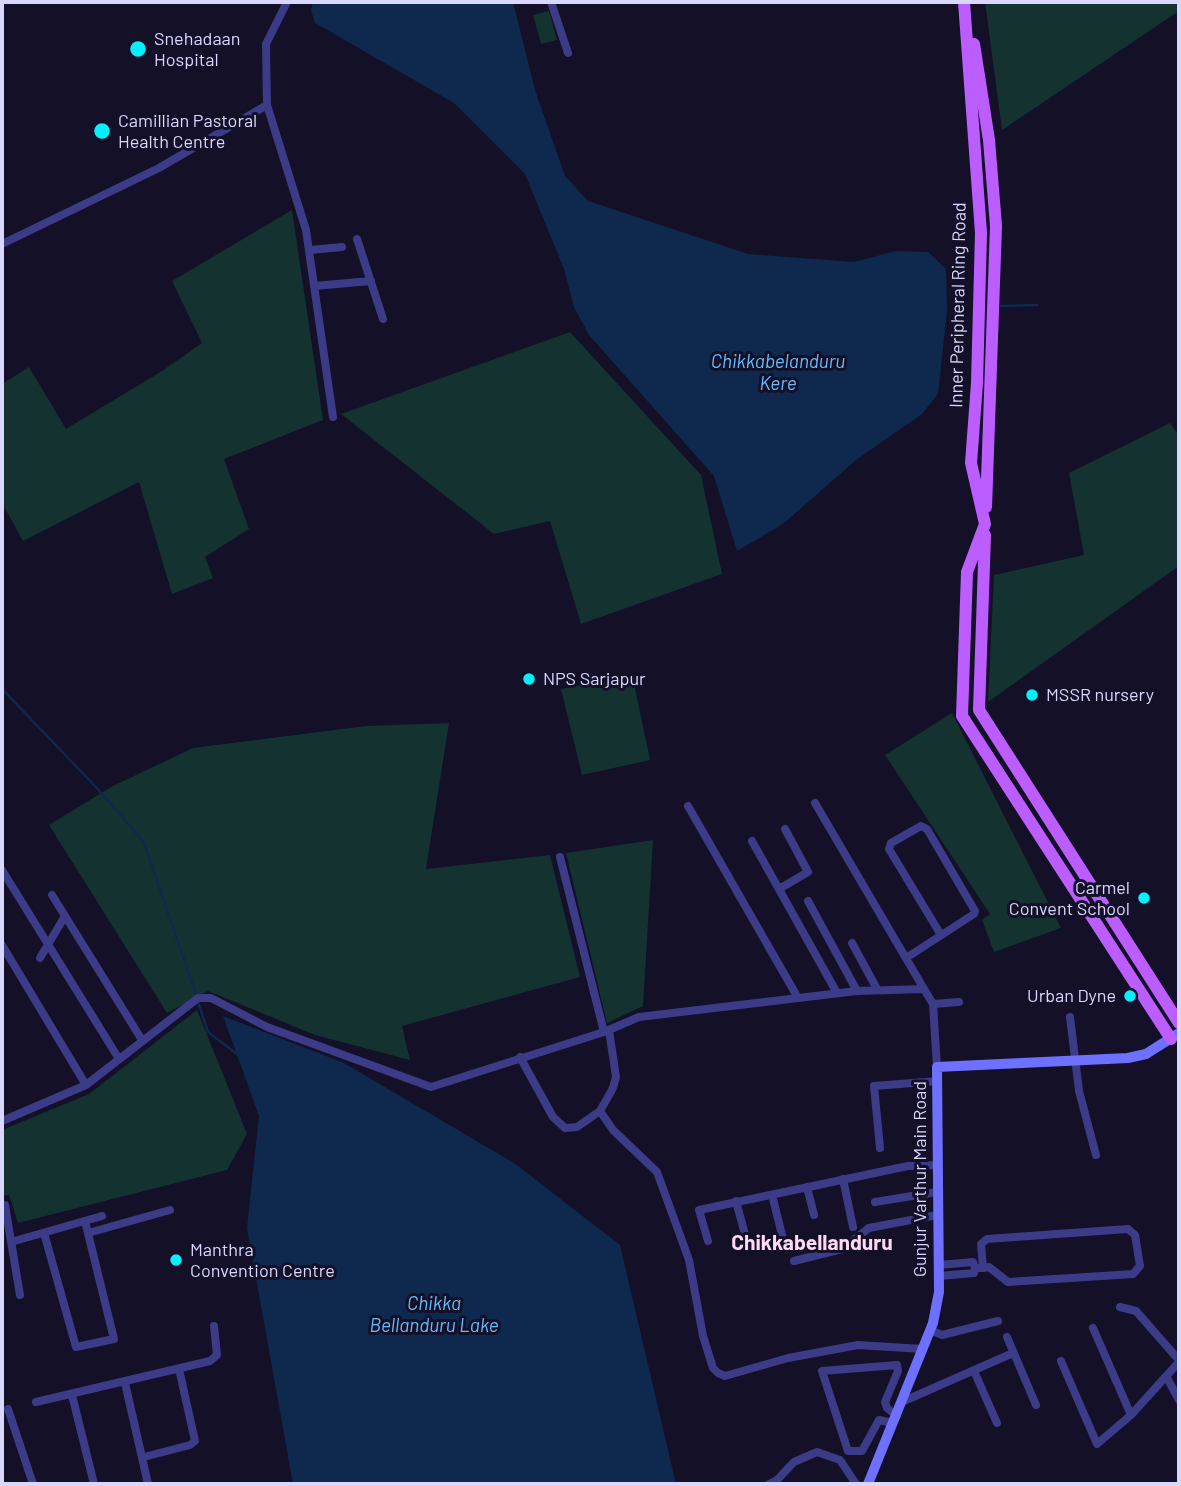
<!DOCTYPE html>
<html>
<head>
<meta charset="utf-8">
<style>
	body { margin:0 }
	#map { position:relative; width:1181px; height:1486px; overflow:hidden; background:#131028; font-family:Barlow,sans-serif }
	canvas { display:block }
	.frame { position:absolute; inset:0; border:4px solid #dad7ff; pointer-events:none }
</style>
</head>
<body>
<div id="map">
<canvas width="1181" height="1486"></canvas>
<div class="frame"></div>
</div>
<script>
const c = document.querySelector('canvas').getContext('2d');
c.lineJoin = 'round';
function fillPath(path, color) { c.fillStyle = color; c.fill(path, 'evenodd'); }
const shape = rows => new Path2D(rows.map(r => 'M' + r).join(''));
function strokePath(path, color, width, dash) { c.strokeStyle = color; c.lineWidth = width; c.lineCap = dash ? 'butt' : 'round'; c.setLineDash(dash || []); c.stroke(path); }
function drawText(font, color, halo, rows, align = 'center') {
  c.font = font + ' Barlow,sans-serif'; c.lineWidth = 6; c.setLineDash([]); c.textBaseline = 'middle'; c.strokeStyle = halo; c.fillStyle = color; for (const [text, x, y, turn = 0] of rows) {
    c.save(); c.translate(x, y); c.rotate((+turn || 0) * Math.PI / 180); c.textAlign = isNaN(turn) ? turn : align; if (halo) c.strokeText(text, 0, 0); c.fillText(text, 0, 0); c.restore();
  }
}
fillPath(shape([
	[985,2,1176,2,1179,11,1002,130],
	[549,11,557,40,541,44,533,15],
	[292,210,323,420,224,459,249,529,205,557,213,578,172,594,139,482,23,541,2,503,2,384,29,367,66,429,162,371,202,343,172,281],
	[570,332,701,475,722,574,581,624,550,521,494,534,341,414],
	[1170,423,1179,436,1179,566,988,702,994,575,1084,555,1069,473],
	[632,674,650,760,582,775,561,689],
	[952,713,1061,928,994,952,982,920,990,914,885,755],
	[449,723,426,869,550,855,580,977,402,1026,410,1060,315,1035,208,991,167,1013,49,825,113,786,193,748,366,726],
	[653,840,643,1006,607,1023,566,853],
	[197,1010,247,1134,227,1170,18,1223,9,1195,2,1195,2,1130,89,1094]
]), '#133230');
fillPath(shape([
	[313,2,513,2,535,90,565,176,588,201,748,254,854,262,896,251,928,252,946,269,947,311,938,394,922,414,856,460,783,524,737,551,714,476,589,335,574,307,564,269,525,174,454,103,315,23,311,10],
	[223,1016,344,1063,514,1163,620,1245,676,1484,293,1484,247,1228,259,1116]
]), '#0e294d');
strokePath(shape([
	[1001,306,1037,305],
	[2,689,95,786,144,842,196,995],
	[198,1002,208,1032,237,1054]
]), '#0e294d', 2.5);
strokePath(shape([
	[287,2,266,44,267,105,306,230,333,417],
	[551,2,568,53],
	[357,239,383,319],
	[2,244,159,168,267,105],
	[310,250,342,247],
	[314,286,371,281],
	[815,803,924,989],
	[688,806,798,998],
	[752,841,837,993],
	[560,857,604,1032],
	[2,870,119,1059],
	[779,889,808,872,785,829],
	[52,895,142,1040],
	[808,901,857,991],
	[852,943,877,989],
	[2,945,86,1085],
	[40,958,65,916],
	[906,958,974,914,975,911,927,829,921,826,891,843,889,849,941,935],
	[933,1004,959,1002],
	[1070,1017,1079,1091,1096,1155],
	[520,1057,553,1117,565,1128,577,1127,600,1111,613,1088,616,1077,609,1030],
	[600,1111,613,1130,657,1172,689,1260,703,1336,713,1368,718,1373,725,1376,788,1358,858,1345,923,1349],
	[2,1121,86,1085,198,998,211,998,267,1027,431,1087,604,1032,639,1017,857,991,924,989,933,1004,937,1067],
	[880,1148,874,1086,938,1081],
	[843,1179,853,1227],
	[807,1187,814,1215],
	[772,1195,782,1235],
	[736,1201,747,1242],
	[875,1202,937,1192],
	[2,1205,5,1205,20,1295],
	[1128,1229,1135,1235,1140,1266,1133,1274,1008,1282,989,1267,983,1268,981,1244,987,1239,1128,1229],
	[44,1233,76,1347,114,1339,85,1221],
	[88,1233,170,1210],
	[708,1241,699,1210,908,1166,936,1165],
	[11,1242,102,1216],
	[794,1261,842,1249,869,1228,937,1215],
	[939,1265,973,1262,975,1268],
	[939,1276,974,1273,975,1268,983,1268],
	[1120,1307,1136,1311,1179,1360],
	[1093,1328,1131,1415],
	[930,1330,942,1335,998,1321],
	[1007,1337,1036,1405],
	[1061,1361,1097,1444,1131,1415,1179,1362],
	[974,1371,997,1423],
	[1166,1376,1179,1400],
	[125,1383,148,1484],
	[72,1395,94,1484],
	[904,1401,1013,1353],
	[36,1402,210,1361,217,1355,214,1326],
	[8,1409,33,1484],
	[893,1423,879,1420,862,1451,848,1451,822,1371,897,1365,898,1371,885,1402,887,1408,897,1416],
	[144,1457,190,1445,195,1441,179,1369],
	[769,1484,777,1480,794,1462,817,1452,840,1460,856,1484]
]), '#3b3b87', 8);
strokePath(shape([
	[868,1484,933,1323,939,1292,937,1067,1128,1058,1146,1054,1179,1033]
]), '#6e70ff', 10);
strokePath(shape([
	[964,2,981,233,977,383,971,463,985,524,967,572,962,716,1171,1039],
	[974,44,989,140,996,226,986,507],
	[985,535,979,710,1179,1023]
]), '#bc5eff', 12);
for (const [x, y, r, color] of [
	[138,49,9,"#03f0ff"],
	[102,131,9,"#03f0ff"],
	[529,679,7,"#03f0ff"],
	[1032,695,7,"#03f0ff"],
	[1144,898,7,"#03f0ff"],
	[1130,996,7,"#03f0ff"],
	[176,1260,7,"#03f0ff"]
]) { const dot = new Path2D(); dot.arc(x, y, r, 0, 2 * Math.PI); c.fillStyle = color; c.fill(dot); strokePath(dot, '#131028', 2.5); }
drawText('18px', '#dad7ff', '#131028', [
	["Snehadaan",154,39],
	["Hospital",154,60],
	["Camillian Pastoral",118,121],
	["Health Centre",118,142],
	["NPS Sarjapur",543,679],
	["MSSR nursery",1046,695],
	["Carmel",1130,888,"right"],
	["Convent School",1130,909,"right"],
	["Urban Dyne",1116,996,"right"],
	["Manthra",190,1250],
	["Convention Centre",190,1271]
], 'left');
drawText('18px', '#dad7ff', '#131028', [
	["Inner Peripheral Ring Road",958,305,-89],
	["Gunjur Varthur Main Road",920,1179,-90]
]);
drawText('italic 19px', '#65beff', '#131028', [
	["Chikkabelanduru",778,362],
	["Kere",778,384],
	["Chikka",434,1304],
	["Bellanduru Lake",434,1326]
]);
drawText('bold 21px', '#ffd9f3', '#131028', [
	["Chikkabellanduru",812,1243]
]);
</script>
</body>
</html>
